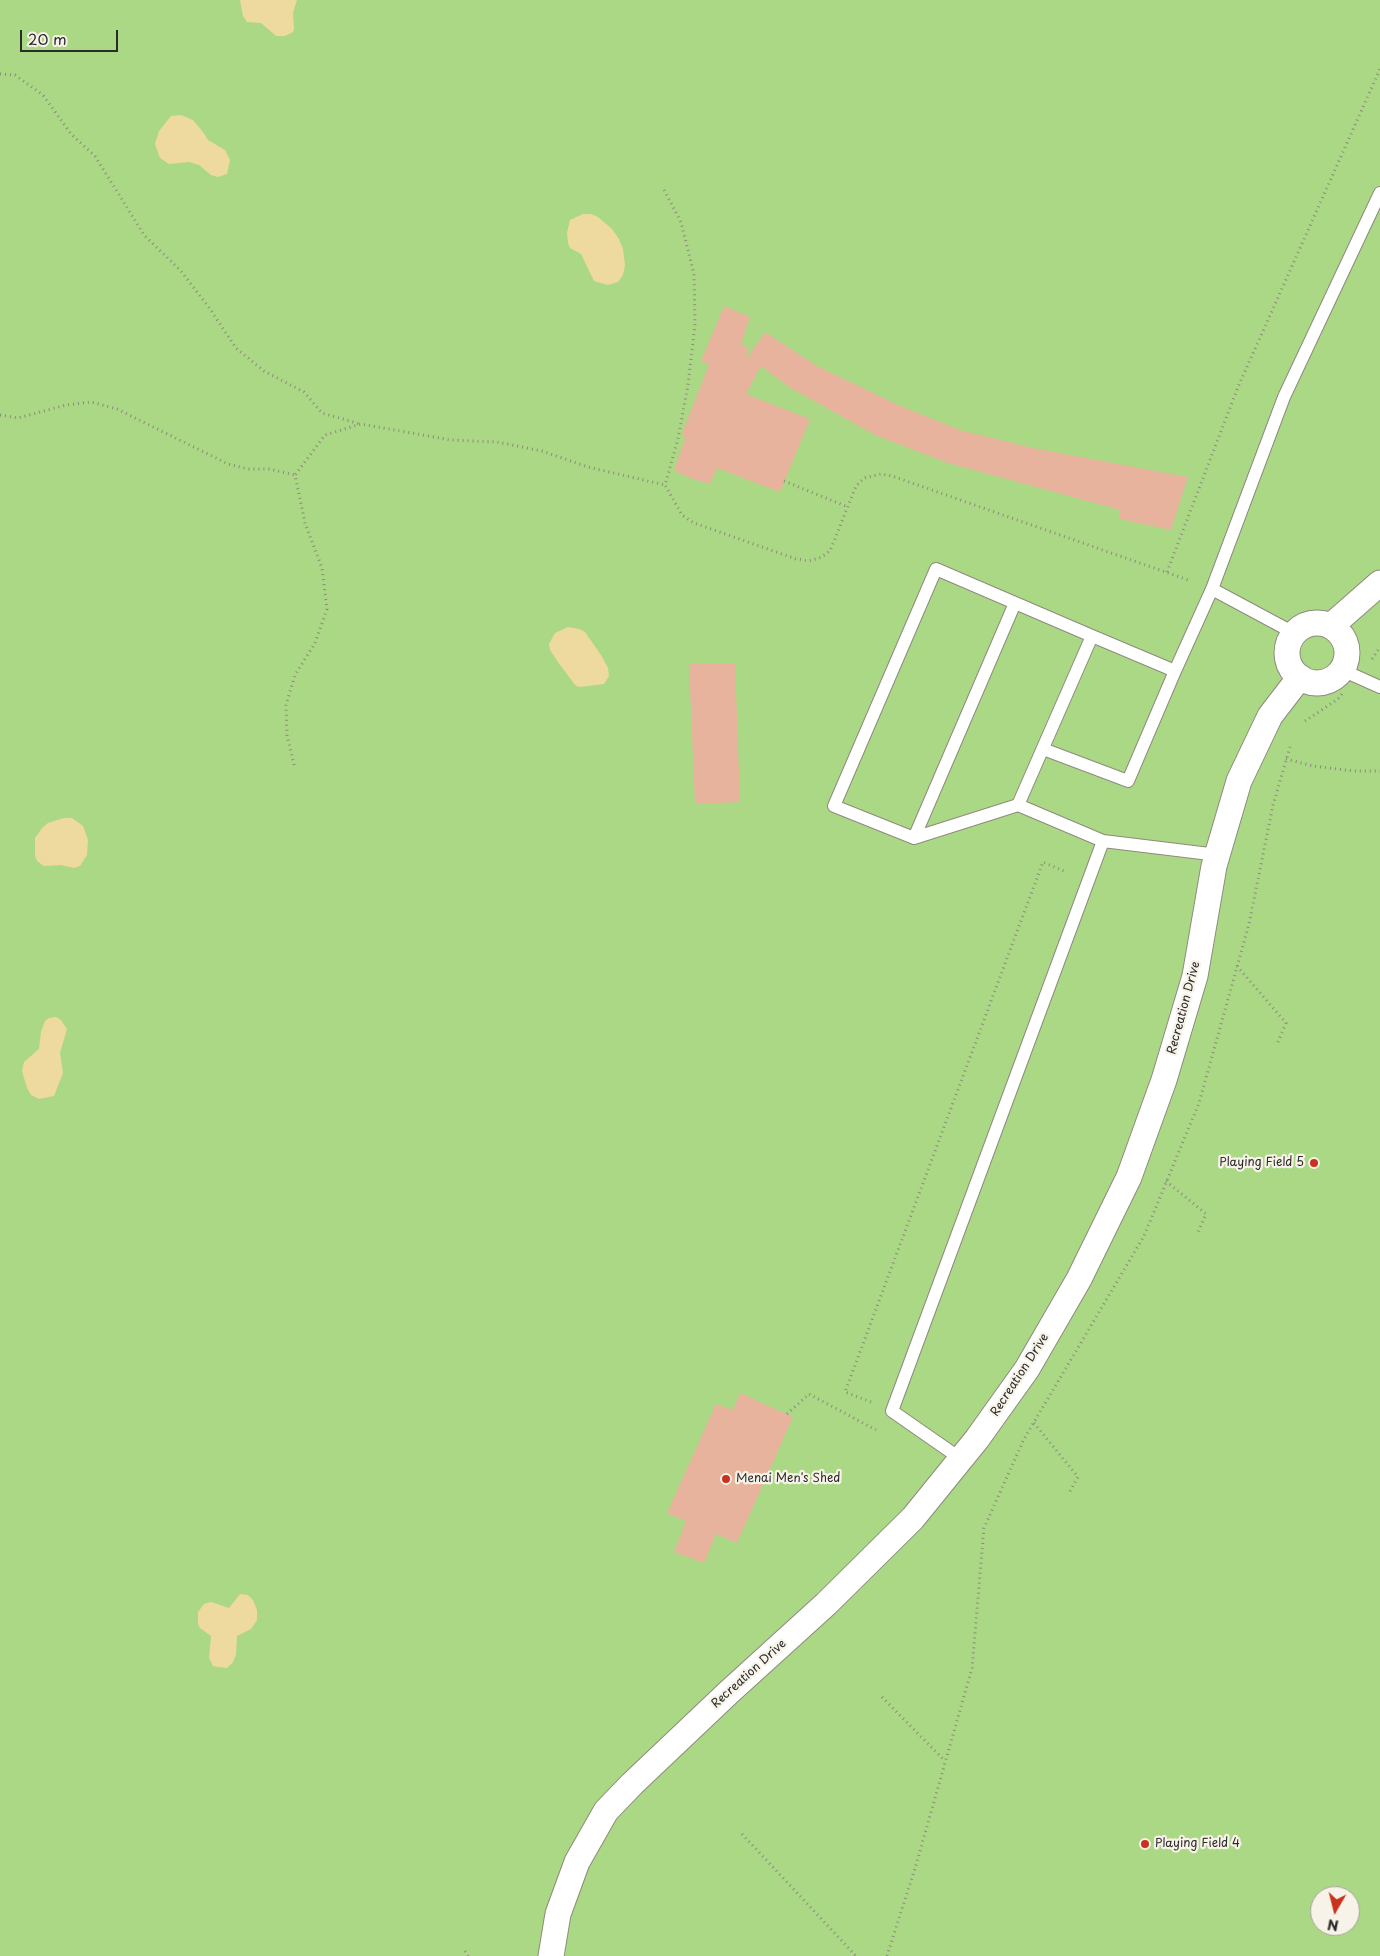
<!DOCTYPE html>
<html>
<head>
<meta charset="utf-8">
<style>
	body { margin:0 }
	#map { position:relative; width:1380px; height:1956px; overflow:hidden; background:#f0e8cf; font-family:"Playpen Sans",sans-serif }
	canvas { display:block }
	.north { position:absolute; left:1310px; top:1886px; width:50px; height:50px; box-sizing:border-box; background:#f7f3e8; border:1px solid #a5a39c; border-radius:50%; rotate:188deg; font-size:14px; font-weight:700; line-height:20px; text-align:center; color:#2b2b2b }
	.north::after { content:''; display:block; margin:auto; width:18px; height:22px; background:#c8321e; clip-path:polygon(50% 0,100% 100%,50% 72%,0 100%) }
	.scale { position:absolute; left:20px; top:30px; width:98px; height:22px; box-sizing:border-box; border:2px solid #2b2b2b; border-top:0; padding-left:6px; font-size:15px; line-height:18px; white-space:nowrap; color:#2b2b2b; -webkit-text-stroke:4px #f7f3e8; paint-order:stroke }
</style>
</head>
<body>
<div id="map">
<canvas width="1380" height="1956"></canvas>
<div class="north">N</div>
<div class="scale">20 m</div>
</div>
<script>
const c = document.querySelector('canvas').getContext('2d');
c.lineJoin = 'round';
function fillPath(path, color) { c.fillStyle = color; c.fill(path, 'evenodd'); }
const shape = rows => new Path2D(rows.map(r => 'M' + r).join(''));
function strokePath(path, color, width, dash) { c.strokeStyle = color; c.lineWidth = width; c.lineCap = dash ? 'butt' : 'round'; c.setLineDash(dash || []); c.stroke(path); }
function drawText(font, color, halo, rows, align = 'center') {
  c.font = font + ' "Playpen Sans",sans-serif'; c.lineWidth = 4.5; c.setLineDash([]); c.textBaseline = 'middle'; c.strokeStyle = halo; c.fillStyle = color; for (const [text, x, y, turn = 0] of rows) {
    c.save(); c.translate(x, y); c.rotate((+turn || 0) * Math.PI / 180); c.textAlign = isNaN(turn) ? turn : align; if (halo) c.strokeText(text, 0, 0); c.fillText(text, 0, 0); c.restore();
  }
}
fillPath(shape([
	[0,0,1380,0,1380,1956,0,1956],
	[1320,1896,1350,1896,1350,1926,1320,1926]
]), '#abd885');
fillPath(shape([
	[240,0,297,0,293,13,294,29,293,32,285,36,276,36,261,23,247,22,243,16],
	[181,115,193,120,203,132,208,140,225,150,230,160,227,174,218,177,211,175,199,165,189,162,169,164,160,158,155,144,159,131,171,116],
	[583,214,591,214,598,217,612,229,619,239,623,249,625,265,623,275,618,282,608,285,594,281,581,254,570,248,568,243,567,233,570,220],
	[568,627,579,629,585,632,601,655,608,668,609,676,604,684,579,687,575,685,558,662,550,650,549,644,555,633],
	[64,818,72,818,83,826,88,840,87,855,80,866,74,868,61,865,44,866,37,861,35,856,35,838,42,828,48,823],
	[56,1017,61,1020,67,1029,60,1053,63,1073,54,1096,39,1099,31,1095,27,1088,22,1071,24,1062,39,1049,41,1032,45,1021,49,1018],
	[240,1594,248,1595,253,1600,257,1610,257,1620,251,1629,237,1636,236,1655,233,1662,227,1668,218,1667,213,1666,209,1658,211,1636,200,1628,198,1624,198,1612,204,1604,211,1602,229,1608]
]), '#eeda9e');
fillPath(shape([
	[724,306,750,317,741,344,748,347,746,359,765,332,817,366,898,405,960,430,1033,448,1188,477,1171,530,1120,519,1120,510,948,463,875,435,789,387,761,366,746,394,810,419,780,492,717,468,710,484,690,478,674,470,685,439,682,433,709,365,701,361],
	[735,663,740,802,695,804,689,664],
	[740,1393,793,1417,737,1543,716,1534,704,1563,674,1552,686,1521,667,1513,716,1404,733,1410]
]), '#e7b39c');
const service = shape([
	[1212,589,1294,633],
	[1342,670,1380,687],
	[1043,749,1128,781,1175,671],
	[1018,805,914,838,834,806,936,569,1092,636],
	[914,838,1015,603],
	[1103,841,1018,805,1092,636,1175,671,1212,589,1284,397,1380,193],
	[961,1459,892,1411,1103,841,1218,855]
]);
const minor = shape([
	'1287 653a30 30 0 1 1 60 0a30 30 0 1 1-60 0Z',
	[1331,626,1380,583],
	[551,1956,558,1914,577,1862,606,1811,632,1784,728,1693,826,1604,913,1518,977,1439,1027,1369,1079,1279,1129,1177,1164,1080,1195,976,1214,866,1239,781,1270,716,1300,677]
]);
strokePath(service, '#8e8a7d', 14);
strokePath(minor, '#8e8a7d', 27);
strokePath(shape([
	[0,74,15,75,43,95,71,134,95,156,144,235,181,271,210,309,236,348,264,371,304,392,322,413,360,424],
	[664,190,681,222,694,274,695,324,688,385,678,439,665,485,682,515,694,523,796,559,809,561,822,557,830,551,856,486,864,478,881,474,892,476,1191,581],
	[0,415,18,418,66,405,91,402,117,409,228,464,248,469,269,469,295,475],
	[784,481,848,507],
	[1167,572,1238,387,1380,69],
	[1372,659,1380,647],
	[1305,721,1338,699,1342,694],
	[1286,759,1313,766,1354,771,1380,771],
	[294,765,287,735,286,705,295,675,315,643,327,609,322,568,305,523,295,475,325,435,361,424,451,440,497,442,542,451,588,467,665,485],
	[1237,966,1286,1023,1277,1044],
	[1166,1181,1206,1214,1198,1232],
	[871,1402,845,1392,1043,862,1066,872],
	[787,1414,809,1394,876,1430],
	[1034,1423,1078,1477,1069,1493],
	[882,1697,945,1761],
	[742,1834,856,1956],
	[465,1951,468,1956],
	[887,1956,916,1865,972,1668,984,1528,1024,1439,1144,1236,1199,1103,1249,924,1273,805,1290,747]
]), '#8e8a7d', 3, [1, 4]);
strokePath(service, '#fff', 12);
strokePath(minor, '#fff', 25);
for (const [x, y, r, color] of [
	[1314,1163,5,"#c8321e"],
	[726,1479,5,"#c8321e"],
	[1145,1844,5,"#c8321e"]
]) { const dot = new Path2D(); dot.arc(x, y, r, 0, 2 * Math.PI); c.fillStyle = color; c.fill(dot); strokePath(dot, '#f7f3e8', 2); }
drawText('12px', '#2b2b2b', '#f7f3e8', [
	["Recreation Drive",1184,1008,-75],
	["Recreation Drive",1020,1375,-57],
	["Recreation Drive",749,1674,-42]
]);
drawText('12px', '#2b2b2b', '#f7f3e8', [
	["Playing Field 5",1304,1163,"right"],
	["Menai Men's Shed",736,1479],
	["Playing Field 4",1155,1844]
], 'left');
</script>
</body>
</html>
